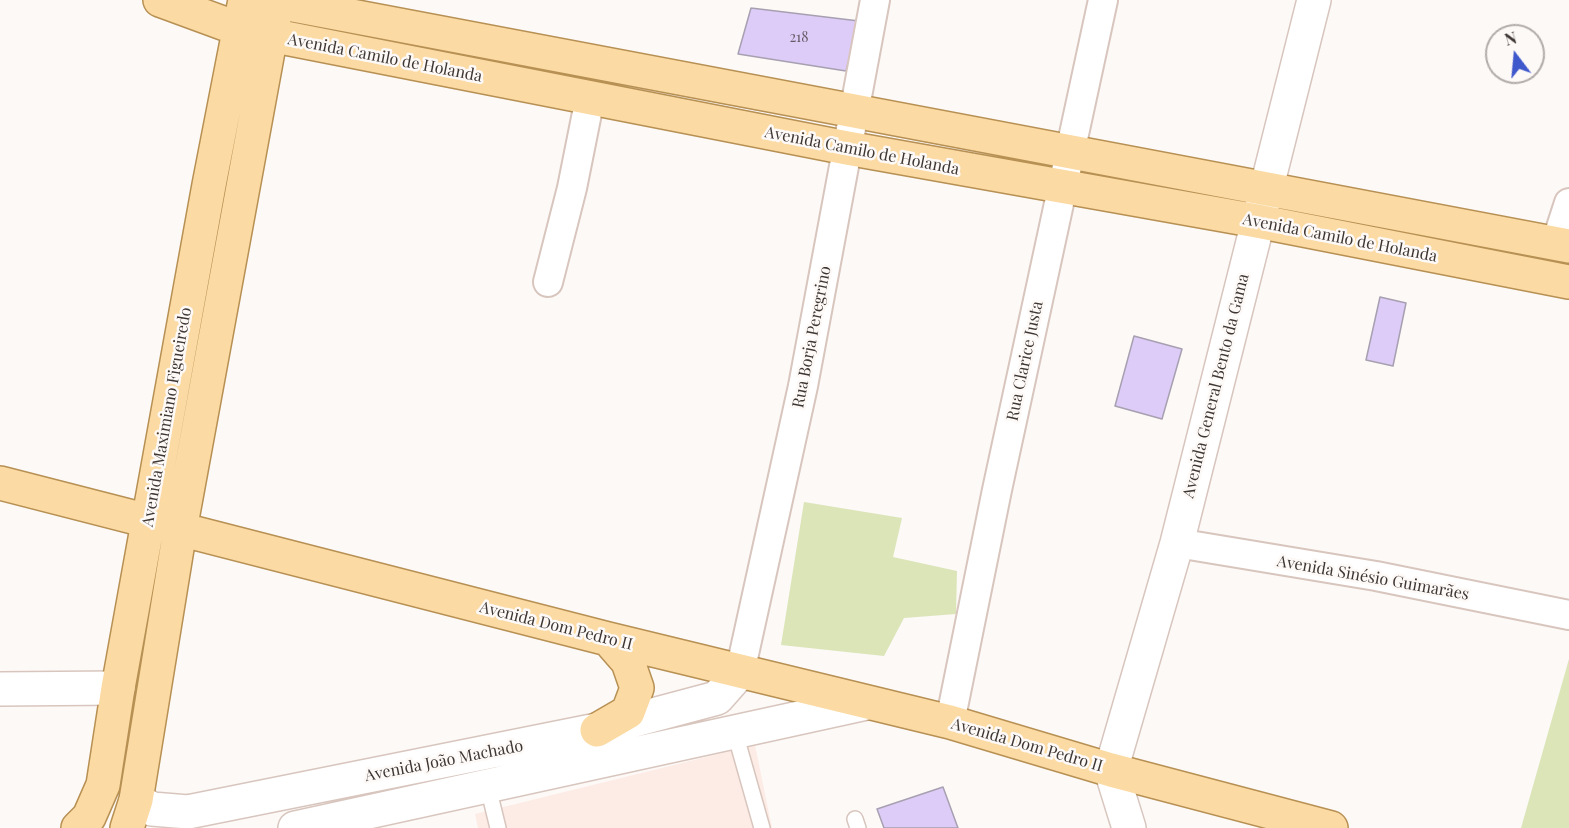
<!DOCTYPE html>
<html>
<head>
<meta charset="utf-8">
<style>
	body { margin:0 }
	#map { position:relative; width:1569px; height:828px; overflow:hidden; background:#fdf9f7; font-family:"Playfair Display",serif }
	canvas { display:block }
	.north { position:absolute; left:1485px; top:24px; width:60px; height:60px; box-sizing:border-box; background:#fdf9f7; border:2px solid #b1aba9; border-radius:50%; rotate:344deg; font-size:16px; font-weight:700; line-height:24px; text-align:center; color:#3e3633 }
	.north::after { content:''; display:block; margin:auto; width:21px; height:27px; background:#3f59cc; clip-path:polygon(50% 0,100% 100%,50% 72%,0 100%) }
</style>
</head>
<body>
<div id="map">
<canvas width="1569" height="828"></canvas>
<div class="north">N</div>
</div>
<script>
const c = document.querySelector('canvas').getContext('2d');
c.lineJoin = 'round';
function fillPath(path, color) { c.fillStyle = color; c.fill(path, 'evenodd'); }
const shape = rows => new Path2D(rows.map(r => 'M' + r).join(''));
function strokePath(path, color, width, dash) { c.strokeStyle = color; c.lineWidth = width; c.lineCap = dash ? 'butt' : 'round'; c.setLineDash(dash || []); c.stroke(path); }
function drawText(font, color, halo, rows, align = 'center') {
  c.font = font + ' "Playfair Display",serif'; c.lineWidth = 5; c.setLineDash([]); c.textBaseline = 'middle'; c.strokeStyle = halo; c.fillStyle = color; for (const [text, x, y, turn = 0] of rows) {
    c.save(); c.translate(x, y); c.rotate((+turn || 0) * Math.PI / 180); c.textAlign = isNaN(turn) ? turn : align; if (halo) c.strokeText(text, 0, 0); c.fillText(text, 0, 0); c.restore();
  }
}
fillPath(shape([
	[755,745,772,828,478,828,475,814]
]), '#fdece6');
fillPath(shape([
	[804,502,902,518,893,557,957,571,956,614,904,618,884,656,781,645],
	[1569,659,1569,828,1521,828]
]), '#dbe5b8');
const building = shape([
	[751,8,859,21,846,71,738,54,751,8],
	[1380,297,1406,303,1393,366,1366,360,1380,297],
	[1134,336,1182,349,1162,419,1115,406,1134,336],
	[943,787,958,828,884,828,877,809,943,787]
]);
fillPath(building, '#ddcbf8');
strokePath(building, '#a7a0b0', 1.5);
const service = shape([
	[735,733,762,828],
	[488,787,498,828],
	[855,819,858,828]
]);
const minor = shape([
	[1556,243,1569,203],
	[548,282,572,188,590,98],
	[1177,543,1376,576,1569,615],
	[740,672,803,386,875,0],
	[950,722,997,490,1103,0]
]);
const tertiary = shape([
	[0,689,118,688],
	[1129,828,1111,770,1177,543,1314,0]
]);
const secondary = shape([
	[136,800,152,809,188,812,597,730,717,698,740,672],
	[295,828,867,703]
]);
const primary = shape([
	[160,0,239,29,270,35,847,148,1257,221,1569,282],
	[267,0,1569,246],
	[0,483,608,639,950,722,1111,770,1331,828],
	[597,730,628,712,637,688,628,662,608,639],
	[78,828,89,817,103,785,118,688,209,185,245,0],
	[127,828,136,800,180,530,275,13]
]);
strokePath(service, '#d8c6be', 18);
strokePath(minor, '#d8c6be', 32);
strokePath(tertiary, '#d8c6be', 36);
strokePath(secondary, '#d8c6be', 36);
strokePath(primary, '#b79054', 36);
strokePath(service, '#fff', 15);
strokePath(minor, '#fff', 28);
strokePath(tertiary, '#fff', 33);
strokePath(secondary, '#fff', 33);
strokePath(primary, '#fbdaa3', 33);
drawText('14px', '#665b64', null, [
	["218",799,38]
]);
drawText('16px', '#3e3633', '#fdf9f7', [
	["Avenida Camilo de Holanda",385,58,11],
	["Avenida Camilo de Holanda",862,151,11],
	["Avenida Camilo de Holanda",1340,238,11],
	["Rua Borja Peregrino",812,337,-79],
	["Rua Clarice Justa",1025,361,-78],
	["Avenida General Bento da Gama",1216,386,-76],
	["Avenida Maximiano Figueiredo",167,417,-80],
	["Avenida Sinésio Guimarães",1373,578,10],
	["Avenida Dom Pedro II",556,626,14],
	["Avenida Dom Pedro II",1027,745,16],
	["Avenida João Machado",444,761,-11]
]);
</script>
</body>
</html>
